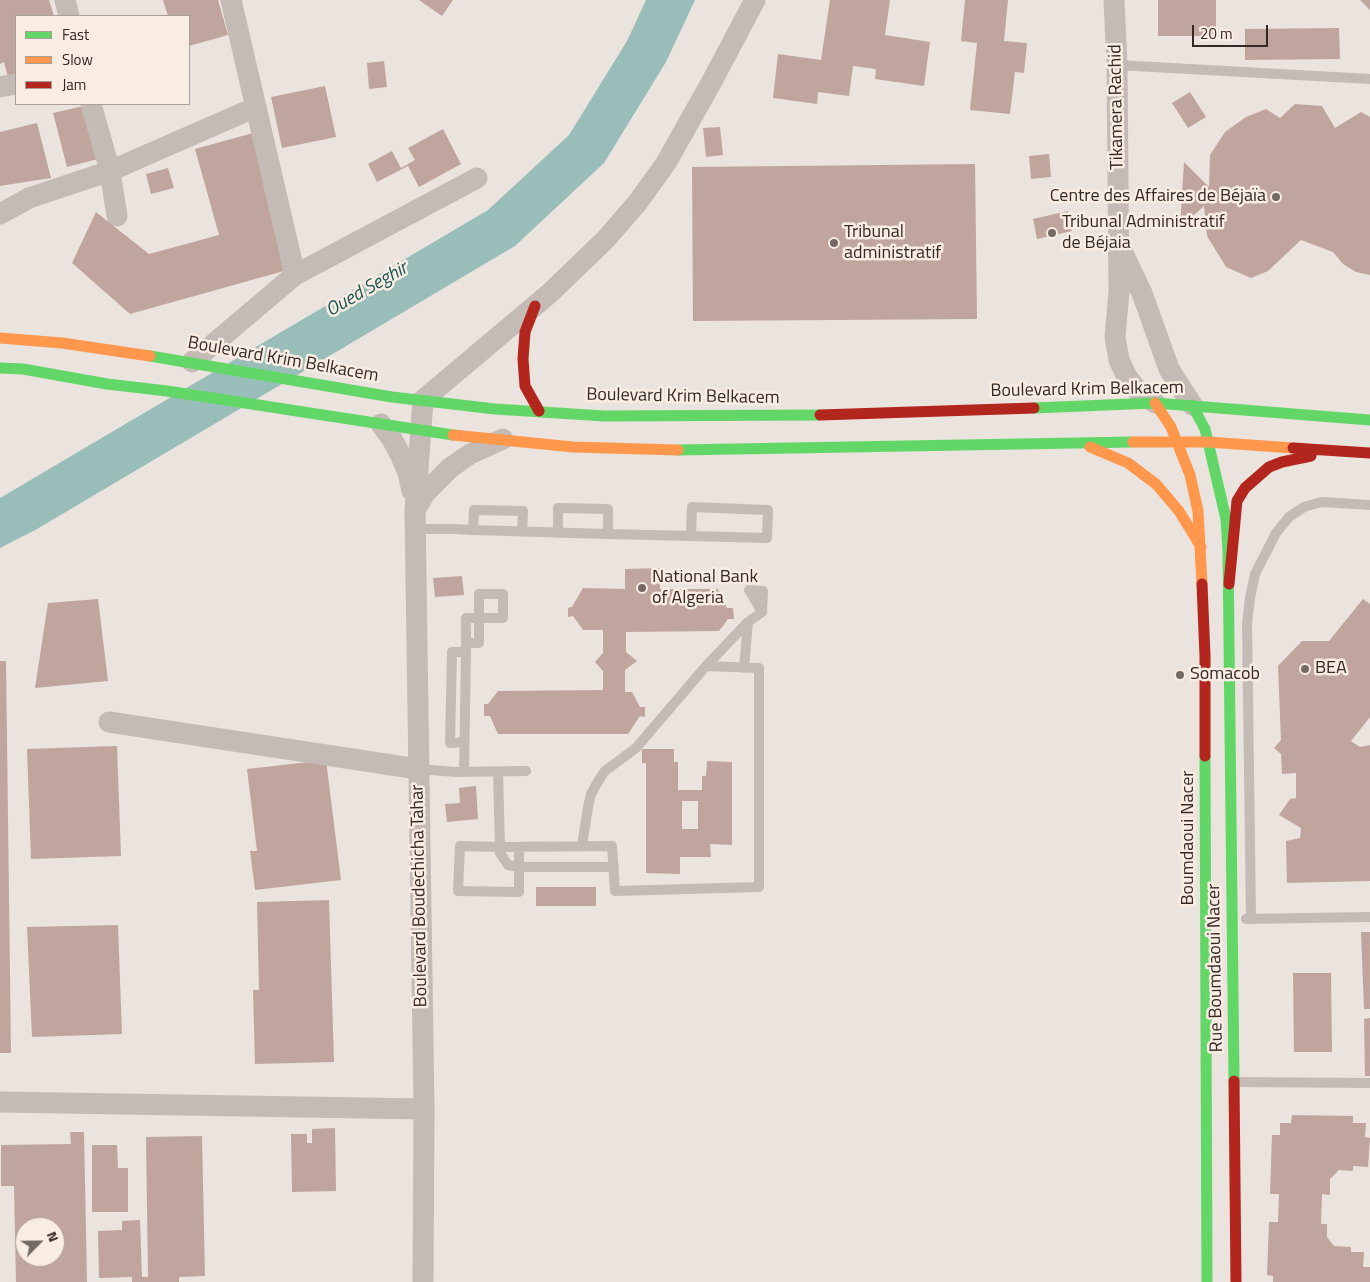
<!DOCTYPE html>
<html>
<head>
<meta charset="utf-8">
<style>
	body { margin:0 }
	#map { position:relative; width:1370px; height:1282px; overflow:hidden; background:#ebe3dd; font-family:"Titillium Web",sans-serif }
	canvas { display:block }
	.legend { position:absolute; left:15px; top:15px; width:175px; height:90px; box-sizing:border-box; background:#f9ede3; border:1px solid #aa9f97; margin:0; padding:6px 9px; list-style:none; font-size:15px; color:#342925 }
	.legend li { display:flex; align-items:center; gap:10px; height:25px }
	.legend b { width:25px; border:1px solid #aa9f97 }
	.north { position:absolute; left:15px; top:1217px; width:50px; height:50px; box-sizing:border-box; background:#f9ede3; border:1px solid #aa9f97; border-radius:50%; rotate:67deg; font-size:14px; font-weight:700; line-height:20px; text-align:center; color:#342925 }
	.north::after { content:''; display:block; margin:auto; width:18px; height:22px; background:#746a65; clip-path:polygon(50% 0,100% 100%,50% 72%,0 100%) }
	.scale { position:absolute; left:1192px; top:25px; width:76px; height:22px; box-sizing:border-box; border:2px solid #342925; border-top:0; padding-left:6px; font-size:15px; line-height:18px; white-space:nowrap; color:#342925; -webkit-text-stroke:4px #f9ede3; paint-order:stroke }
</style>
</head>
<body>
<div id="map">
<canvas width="1370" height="1282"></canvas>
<ul class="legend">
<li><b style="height:6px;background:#63d668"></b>Fast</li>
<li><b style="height:6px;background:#ff974d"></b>Slow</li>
<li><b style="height:6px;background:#b3261e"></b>Jam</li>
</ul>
<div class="north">N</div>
<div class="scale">20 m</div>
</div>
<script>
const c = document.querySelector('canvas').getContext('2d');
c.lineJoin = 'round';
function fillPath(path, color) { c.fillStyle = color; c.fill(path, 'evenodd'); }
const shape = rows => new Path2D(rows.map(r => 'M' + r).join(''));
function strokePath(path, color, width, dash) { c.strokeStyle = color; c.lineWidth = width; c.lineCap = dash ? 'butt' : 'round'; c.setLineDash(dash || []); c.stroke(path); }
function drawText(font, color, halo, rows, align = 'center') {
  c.font = font + ' "Titillium Web",sans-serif'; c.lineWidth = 5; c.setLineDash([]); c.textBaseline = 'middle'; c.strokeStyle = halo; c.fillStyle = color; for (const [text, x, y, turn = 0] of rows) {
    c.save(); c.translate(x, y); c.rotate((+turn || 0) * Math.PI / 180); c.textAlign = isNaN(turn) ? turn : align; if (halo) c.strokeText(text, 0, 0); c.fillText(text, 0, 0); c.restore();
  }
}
fillPath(shape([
	[646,0,695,0,666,62,604,163,515,246,37,529,0,548,0,498,488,210,569,135,627,41]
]), '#99beba');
fillPath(shape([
	[0,0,49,0,54,16,16,16,16,79,9,81,4,62,0,64],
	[163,0,218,0,228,35,189,46,189,16,168,16],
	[419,0,453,0,442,16],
	[830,0,890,0,885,35,930,42,924,86,875,79,876,69,853,66,849,96,818,92,817,104,773,98,778,54,821,60],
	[965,0,1008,0,1004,41,1027,43,1024,73,1015,72,1010,114,970,110,977,43,961,41],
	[1158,0,1216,0,1216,36,1158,36],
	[1360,0,1370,0,1370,10],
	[1339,28,1340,59,1245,60,1245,29],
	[384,61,387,87,369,89,367,63],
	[325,86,336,137,282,148,271,97],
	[1190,92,1206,117,1188,128,1172,103],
	[1295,104,1322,106,1335,128,1361,112,1370,117,1370,275,1356,272,1343,264,1333,252,1301,240,1268,271,1251,278,1226,267,1207,236,1204,206,1180,228,1184,162,1209,187,1210,155,1225,132,1246,117,1266,109,1280,118],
	[88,105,102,158,67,167,53,113],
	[37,123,51,178,0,186,0,132],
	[720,127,723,155,706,157,703,128],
	[443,129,461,164,419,187,408,166,377,182,368,164,392,151,401,168,415,160,408,148],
	[253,133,291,269,130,314,72,263,96,212,149,254,219,235,195,149],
	[1049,154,1051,177,1031,179,1029,156],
	[975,164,977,319,693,321,692,167],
	[168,168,174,188,151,194,146,174],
	[1068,211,1072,231,1037,239,1033,219],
	[660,568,660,589,718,589,727,608,733,608,734,619,728,619,719,631,626,632,626,652,637,661,625,670,625,692,632,692,640,707,645,707,645,717,640,716,628,734,498,734,490,716,484,716,484,704,488,704,498,691,603,690,603,671,595,662,603,653,603,630,583,630,573,616,568,617,568,608,572,607,583,588,625,589,625,569],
	[462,576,464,595,435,597,433,578],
	[98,599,108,681,35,688,48,603],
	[1363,599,1370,604,1370,717,1351,741,1360,747,1370,745,1370,881,1287,883,1286,841,1300,838,1301,828,1279,815,1290,799,1296,798,1296,773,1282,774,1281,754,1274,748,1281,740,1278,666,1302,641,1329,641],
	[0,661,6,661,11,1053,0,1053],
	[117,746,121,856,31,859,27,749],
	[642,749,674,749,674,762,678,762,678,790,702,790,702,776,706,776,707,761,732,762,732,845,710,844,711,857,680,857,680,874,646,873,646,763,642,763],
	[682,801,698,801,698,829,682,829],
	[326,760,341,880,255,890,250,851,257,851,247,769],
	[476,786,478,819,447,822,445,804,460,803,459,788],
	[536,887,596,887,596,906,536,906],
	[329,900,334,1062,255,1064,253,990,259,990,257,902],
	[118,925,122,1034,32,1037,27,927],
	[1361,932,1370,932,1370,1009,1364,1009],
	[1293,973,1331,973,1332,1052,1294,1052],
	[1370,1018,1370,1076,1365,1076,1364,1019],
	[1292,1115,1353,1116,1353,1123,1366,1123,1365,1137,1370,1138,1368,1167,1353,1166,1353,1171,1339,1170,1330,1179,1330,1195,1322,1194,1321,1224,1327,1224,1327,1237,1334,1246,1351,1247,1351,1252,1364,1252,1363,1267,1370,1267,1370,1282,1273,1282,1273,1276,1267,1275,1269,1222,1278,1222,1279,1194,1270,1194,1272,1135,1280,1135,1280,1123,1291,1123],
	[335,1128,336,1191,292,1192,291,1134,307,1134,307,1143,312,1143,312,1129],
	[70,1132,84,1132,87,1282,16,1282,14,1186,1,1186,1,1145,71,1144],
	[25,1227,55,1227,55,1257,25,1257],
	[202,1136,205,1276,179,1277,179,1282,132,1282,132,1277,99,1278,98,1231,122,1230,122,1221,140,1220,142,1277,148,1277,146,1137],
	[92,1145,117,1145,118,1168,128,1168,128,1212,92,1212]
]), '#bfa59e');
strokePath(shape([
	[1117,65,1370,79],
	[416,529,456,529,473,530,608,534,691,536,767,538,768,510,692,507,691,536],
	[473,530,474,510,523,511,522,531],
	[558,533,558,508,608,509,608,534],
	[706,666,748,622],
	[744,668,748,622,762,612,763,591,749,590,762,612],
	[465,742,450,743,452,652,466,652],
	[418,769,455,772,526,771],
	[464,772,466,652,466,618,503,618,503,594,479,594,479,643,466,643],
	[498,772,500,847,612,846,615,891,759,887,759,668,706,666,636,748,605,771,600,778,591,794,588,807,582,846],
	[519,847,519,892,458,891,460,846,500,847,500,853,508,865,519,867,614,867],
	[1246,919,1370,917],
	[1251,919,1247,623,1250,598,1255,574,1276,533,1289,517,1304,507,1321,502,1370,505],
	[1235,1082,1370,1083]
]), '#c4bbb6', 10);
strokePath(shape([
	[65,0,69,16],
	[1114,0,1117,65,1119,291,1115,337,1119,360,1127,377,1138,391,1155,403],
	[0,87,16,84],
	[91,104,110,171,117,216],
	[0,214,29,198,110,171,256,107],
	[1121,249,1142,293,1169,369,1192,405],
	[295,275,477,178],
	[192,362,295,275,231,0],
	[381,424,392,439,401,456,408,473,412,491],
	[416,508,426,492,450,468,470,454,503,439],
	[109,722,418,769],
	[0,1102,424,1109],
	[423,1282,424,1109,415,511,423,400,550,293,606,239,638,202,666,163,711,83,755,0]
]), '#c4bbb6', 21);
strokePath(shape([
	[150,356,392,397,495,409,604,416,820,415],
	[0,368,23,369,107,384,167,391,453,435],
	[1192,405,1205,429,1226,519,1228,551,1234,1081],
	[1034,408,1155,403,1370,420],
	[678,450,1133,442],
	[1205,756,1207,1282]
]), '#63d668', 11);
strokePath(shape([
	[0,338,62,343,150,356],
	[1155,403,1171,427,1190,475,1198,511,1202,584],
	[453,435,573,447,678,450],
	[1133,442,1208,442,1293,448],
	[1090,447,1128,463,1156,484,1179,511,1201,547]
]), '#ff974d', 11);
strokePath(shape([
	[535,306,525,332,523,359,525,386,539,411],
	[820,415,1034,408],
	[1293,448,1370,453],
	[1202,584,1205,656,1205,756],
	[1229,584,1237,501,1245,488,1269,467,1282,462,1311,456],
	[1234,1081,1236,1282]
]), '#b3261e', 11);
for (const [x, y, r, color] of [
	[1276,197,5,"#746a65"],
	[1052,233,5,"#746a65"],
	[834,243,5,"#746a65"],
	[642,588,5,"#746a65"],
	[1305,669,5,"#746a65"],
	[1180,675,5,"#746a65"]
]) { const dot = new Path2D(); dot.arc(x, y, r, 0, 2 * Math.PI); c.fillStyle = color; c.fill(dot); strokePath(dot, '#f9ede3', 2); }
drawText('18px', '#342925', '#f9ede3', [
	["Tikamera Rachid",1117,107,-91],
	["Boulevard Krim Belkacem",283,360,10],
	["Boulevard Krim Belkacem",1087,390,-1],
	["Boulevard Krim Belkacem",683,397,1],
	["Boumdaoui Nacer",1189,838,-90],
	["Boulevard Boudechicha Tahar",420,896,-91],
	["Rue Boumdaoui Nacer",1216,968,-91]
]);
drawText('18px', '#342925', '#f9ede3', [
	["Centre des Affaires de Béjaïa",1266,197,"right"],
	["Tribunal Administratif",1062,223],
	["de Béjaia",1062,244],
	["Tribunal",844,233],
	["administratif",844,254],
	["National Bank",652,578],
	["of Algeria",652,599],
	["BEA",1315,669],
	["Somacob",1190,675]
], 'left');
drawText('italic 19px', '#1b5654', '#f9ede3', [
	["Oued Seghir",367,290,-30]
]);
</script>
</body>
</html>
